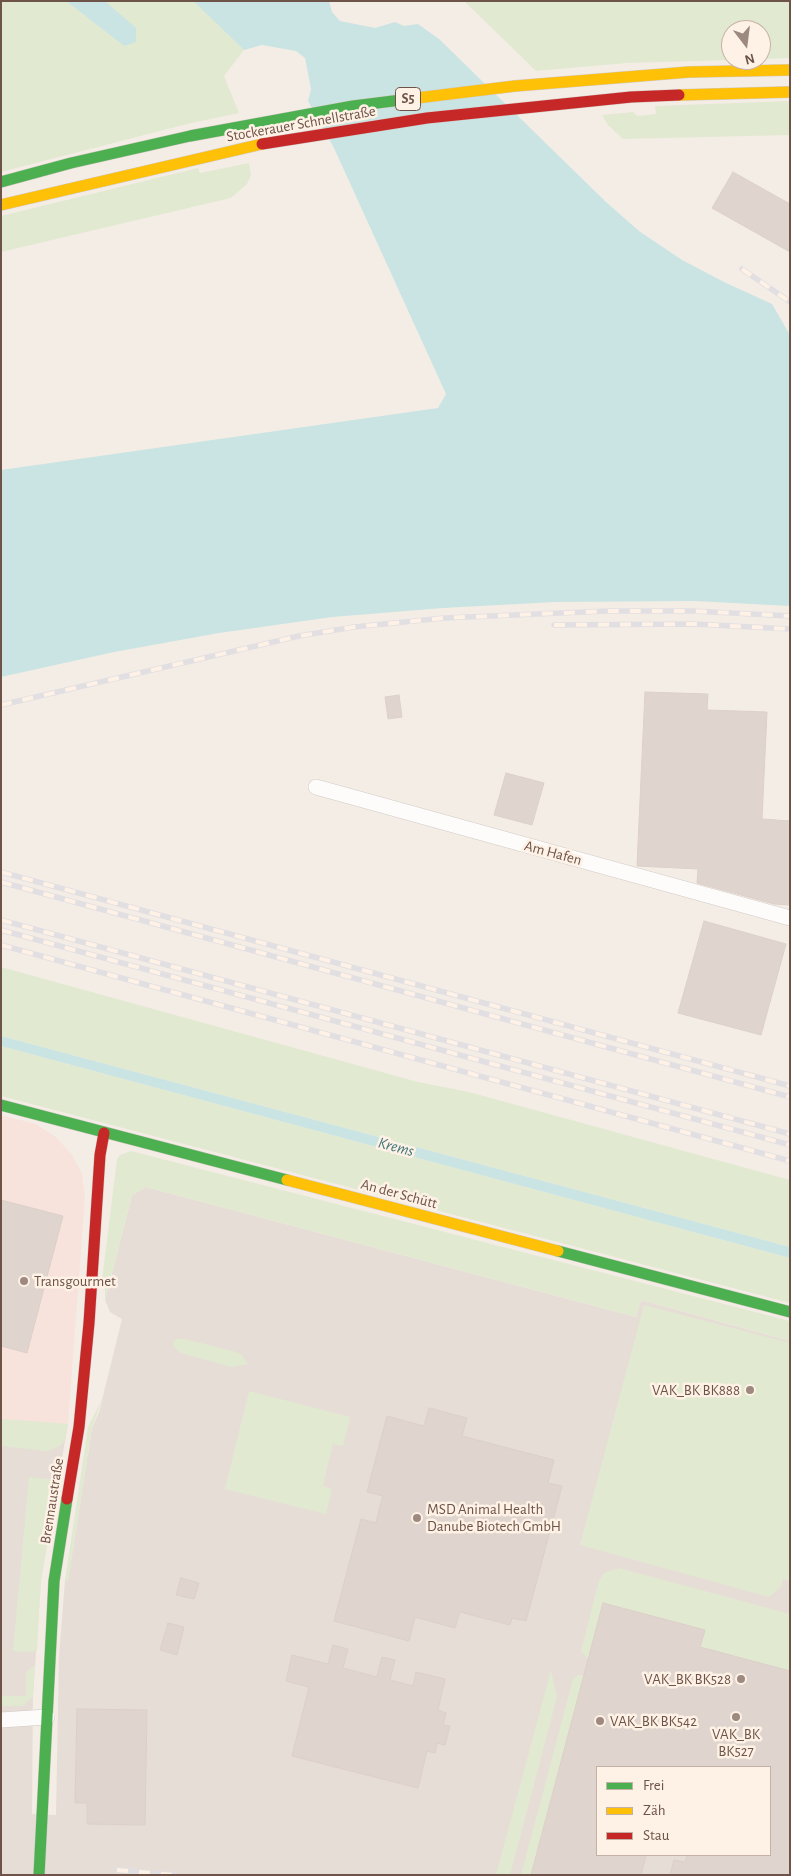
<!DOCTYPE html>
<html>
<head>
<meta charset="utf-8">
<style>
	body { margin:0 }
	#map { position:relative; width:791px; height:1876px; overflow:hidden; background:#f4ede6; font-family:"Alegreya Sans",sans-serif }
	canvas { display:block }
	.frame { position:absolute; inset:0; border:2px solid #6e5349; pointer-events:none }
	.legend { position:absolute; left:596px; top:1766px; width:175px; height:90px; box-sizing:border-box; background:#fef1e5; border:1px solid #c4b2a7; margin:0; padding:6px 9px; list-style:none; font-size:15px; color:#6e5349 }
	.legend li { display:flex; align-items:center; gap:10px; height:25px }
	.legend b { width:25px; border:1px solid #c4b2a7 }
	.north { position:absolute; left:721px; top:20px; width:50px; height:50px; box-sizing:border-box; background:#fef1e5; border:1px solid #c4b2a7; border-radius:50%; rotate:165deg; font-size:14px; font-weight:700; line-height:20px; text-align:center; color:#6e5349 }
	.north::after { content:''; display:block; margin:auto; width:18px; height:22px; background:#9d8980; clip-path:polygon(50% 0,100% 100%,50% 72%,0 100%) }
</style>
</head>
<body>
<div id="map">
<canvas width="791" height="1876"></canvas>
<div class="frame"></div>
<ul class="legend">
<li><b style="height:6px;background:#4caf50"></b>Frei</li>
<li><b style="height:6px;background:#ffc107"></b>Zäh</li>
<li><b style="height:6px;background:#c62828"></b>Stau</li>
</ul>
<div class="north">N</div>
</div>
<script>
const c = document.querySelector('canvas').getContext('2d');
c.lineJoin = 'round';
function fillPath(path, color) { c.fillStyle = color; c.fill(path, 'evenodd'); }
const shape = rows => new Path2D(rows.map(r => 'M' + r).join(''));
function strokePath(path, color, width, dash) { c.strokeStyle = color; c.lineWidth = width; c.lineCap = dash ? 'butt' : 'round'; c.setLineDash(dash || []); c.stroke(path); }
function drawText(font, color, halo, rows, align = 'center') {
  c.font = font + ' "Alegreya Sans",sans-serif'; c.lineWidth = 5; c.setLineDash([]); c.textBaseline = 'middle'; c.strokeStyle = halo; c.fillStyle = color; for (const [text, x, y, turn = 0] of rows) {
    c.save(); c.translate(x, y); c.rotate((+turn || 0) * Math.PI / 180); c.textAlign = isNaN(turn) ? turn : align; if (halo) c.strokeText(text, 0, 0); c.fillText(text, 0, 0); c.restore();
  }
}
fillPath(shape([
	[1,1115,36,1124,57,1138,72,1155,82,1174,85,1197,68,1424,1,1419]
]), '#f7e3dc');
fillPath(shape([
	[146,1187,636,1317,641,1300,790,1341,790,1875,1,1875,1,1419,68,1424,41,1580,33,1697,32,1814,56,1815,59,1656,65,1580,68,1580,92,1428,99,1412,122,1319,110,1312,105,1300,132,1195],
	[597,1767,770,1767,770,1855,597,1855]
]), '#e6ddd7');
fillPath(shape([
	[1,1,66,1,124,46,136,29,105,1,193,1,244,50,224,76,239,113,187,124,1,172],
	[464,1,790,1,790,58,761,59,761,30,731,30,731,60,627,63,536,71],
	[790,101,790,135,623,139,608,125,602,115,633,112,637,116,656,114,655,106],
	[249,163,251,175,247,184,231,198,1,252,1,216,198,168,200,173],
	[1,967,418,1082,469,1092,790,1180,790,1247,1,1036],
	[1,1046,790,1258,790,1303,1,1096],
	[131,1151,790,1321,790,1341,641,1300,636,1317,146,1187,132,1195,105,1300,105,1281,102,1280,117,1159,120,1155],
	[644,1305,790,1343,790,1581,783,1579,781,1587,769,1597,580,1545],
	[177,1339,185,1339,236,1352,242,1355,248,1364,232,1367,181,1353,173,1346,174,1341],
	[249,1391,350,1417,343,1446,333,1444,326,1472,323,1486,332,1489,326,1514,225,1489],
	[102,1399,92,1428,68,1581,65,1580,88,1427],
	[1,1419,68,1424,65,1440,61,1445,48,1451,1,1446],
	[29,1477,58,1480,41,1580,37,1651,23,1652,13,1651],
	[619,1568,790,1614,790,1671,700,1647,705,1630,603,1603,588,1659,581,1651,599,1581,604,1573],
	[35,1666,33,1697,23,1706,1,1706,1,1686,2,1696,26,1696,26,1674,28,1670],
	[551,1670,557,1697,510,1875,496,1875],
	[578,1675,584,1675,531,1875,521,1875,573,1679]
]), '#e2e9d1');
fillPath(shape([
	[66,1,105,1,136,28,136,42,124,46],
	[193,1,329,1,332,12,340,21,375,28,395,22,404,26,418,24,439,39,606,202,639,231,682,260,724,282,772,304,790,335,790,606,695,601,555,602,443,608,332,617,219,633,114,652,1,677,1,470,438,408,446,394,334,148,308,101,311,89,305,58,296,51,262,45,244,50],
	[1,1036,790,1247,790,1258,1,1046]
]), '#c9e4e2');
const building = shape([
	[733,172,790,204,790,252,712,208,733,172],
	[645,692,708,694,707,710,767,712,762,819,790,821,790,905,774,904,697,883,698,869,637,866,645,692],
	[399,695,402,717,388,719,385,697,399,695],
	[506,773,544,783,532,825,494,815,506,773],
	[704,921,786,944,761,1035,678,1013,704,921],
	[1,1200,63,1216,27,1353,1,1346,1,1200],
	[429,1408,467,1418,462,1436,554,1460,548,1483,562,1486,526,1621,512,1618,510,1625,460,1612,455,1628,415,1617,409,1641,334,1621,361,1519,376,1523,379,1510,383,1496,367,1492,387,1416,424,1426,429,1408],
	[181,1578,199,1583,194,1599,176,1595,181,1578],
	[603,1603,705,1630,700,1647,790,1671,790,1875,670,1875,674,1860,685,1862,687,1855,770,1855,770,1767,597,1767,597,1855,646,1855,641,1875,531,1875,603,1603],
	[168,1623,184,1627,177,1655,160,1650,168,1623],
	[333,1645,348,1649,343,1668,377,1677,382,1657,395,1660,390,1680,413,1686,416,1672,445,1679,438,1710,446,1713,443,1725,450,1726,445,1745,437,1743,435,1753,427,1751,418,1788,292,1756,309,1687,286,1681,292,1655,328,1664,333,1645],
	[77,1709,147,1710,145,1825,87,1824,87,1803,75,1803,77,1709]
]);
fillPath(building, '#e0d5ce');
strokePath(building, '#dcd0c9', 1);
const street = shape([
	[316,787,790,918],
	[1,1720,47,1717]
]);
const fast = shape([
	[1,182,71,163,190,136,353,106,409,99],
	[1,1105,287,1180],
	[558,1251,790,1312],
	[39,1875,54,1581,67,1499]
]);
const slow = shape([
	[679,95,790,92],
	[409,99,515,86,689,72,790,70],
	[1,205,262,144],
	[287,1180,558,1251]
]);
const jam = shape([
	[262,144,427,118,631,97,679,95],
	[67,1499,79,1427,89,1323,100,1155,104,1133]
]);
strokePath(street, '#d2cac5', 16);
strokePath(fast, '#d2c8c3', 12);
strokePath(slow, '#d2c8c3', 12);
strokePath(jam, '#d2c8c3', 12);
strokePath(street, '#fdfcfb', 15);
strokePath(fast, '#4caf50', 11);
strokePath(slow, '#ffc107', 11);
strokePath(jam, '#c62828', 11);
const rail = shape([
	[742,269,790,302],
	[554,625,693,624,790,629],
	[1,705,299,636,354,627,444,618,608,611,693,611,790,616],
	[1,872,790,1086],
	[1,882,790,1097],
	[1,920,790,1134],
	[1,930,790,1145],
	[1,945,790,1161],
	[117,1870,175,1875]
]);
strokePath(rail, '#e2dfe3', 5.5);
strokePath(rail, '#fef1e5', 4, [11]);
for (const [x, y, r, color] of [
	[24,1281,5,"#9d8980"],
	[750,1390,5,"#9d8980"],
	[417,1518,5,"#9d8980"],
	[741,1679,5,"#9d8980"],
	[736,1717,5,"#9d8980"],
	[600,1721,5,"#9d8980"]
]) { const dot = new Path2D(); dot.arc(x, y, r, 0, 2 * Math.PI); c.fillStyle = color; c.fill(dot); strokePath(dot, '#fef1e5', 2); }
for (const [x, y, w] of [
	[408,99,25]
]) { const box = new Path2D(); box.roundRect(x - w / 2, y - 11.5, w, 23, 4); c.fillStyle = '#fef1e5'; c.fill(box); strokePath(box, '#6e5349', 1); }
drawText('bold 14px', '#6e5349', null, [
	["S5",408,99]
]);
drawText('15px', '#6e5349', '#fef1e5', [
	["Stockerauer Schnellstraße",301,124,-10],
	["Am Hafen",553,853,15],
	["An der Schütt",399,1194,15],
	["Brennaustraße",52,1501,-81]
]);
drawText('15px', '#6e5349', '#fef1e5', [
	["Transgourmet",34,1281],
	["VAK_BK BK888",740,1390,"right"],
	["MSD Animal Health",427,1509],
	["Danube Biotech GmbH",427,1526],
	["VAK_BK BK528",731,1679,"right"],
	["VAK_BK BK542",610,1721],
	["VAK_BK",736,1734,"center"],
	["BK527",736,1751,"center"]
], 'left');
drawText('italic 16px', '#42777b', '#fef1e5', [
	["Krems",396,1147,15]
]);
</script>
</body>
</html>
